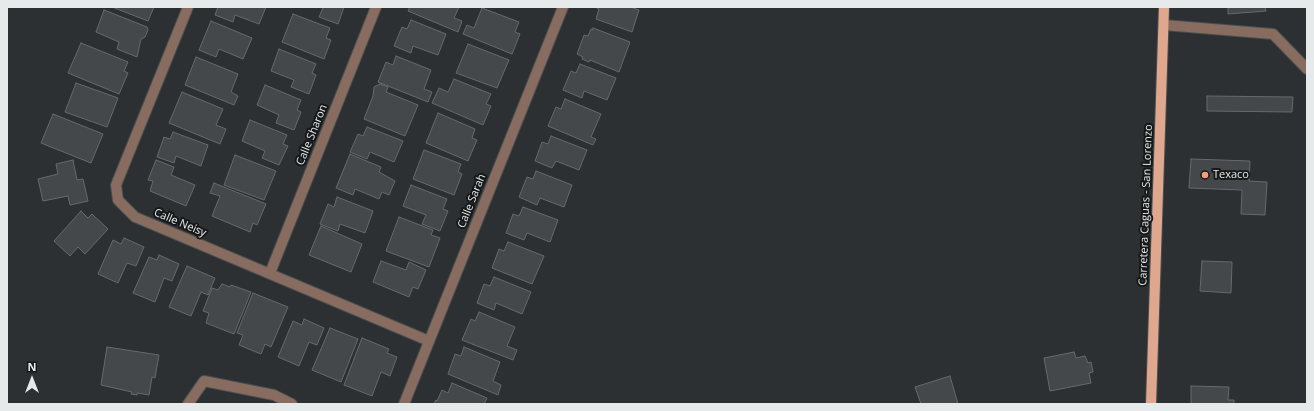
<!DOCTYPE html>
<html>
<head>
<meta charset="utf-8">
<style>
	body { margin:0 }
	#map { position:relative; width:1314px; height:411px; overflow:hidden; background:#2c3032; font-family:"Open Sans",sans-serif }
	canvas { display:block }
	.frame { position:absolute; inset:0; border:8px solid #e7eaeb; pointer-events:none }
	.north { position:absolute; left:12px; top:359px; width:40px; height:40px; -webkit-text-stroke:3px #161819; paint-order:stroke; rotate:0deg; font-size:11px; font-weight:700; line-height:16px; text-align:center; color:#e7eaeb }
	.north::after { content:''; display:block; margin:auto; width:14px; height:18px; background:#e7eaeb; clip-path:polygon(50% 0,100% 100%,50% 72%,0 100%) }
</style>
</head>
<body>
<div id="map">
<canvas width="1314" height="411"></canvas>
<div class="frame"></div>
<div class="north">N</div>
</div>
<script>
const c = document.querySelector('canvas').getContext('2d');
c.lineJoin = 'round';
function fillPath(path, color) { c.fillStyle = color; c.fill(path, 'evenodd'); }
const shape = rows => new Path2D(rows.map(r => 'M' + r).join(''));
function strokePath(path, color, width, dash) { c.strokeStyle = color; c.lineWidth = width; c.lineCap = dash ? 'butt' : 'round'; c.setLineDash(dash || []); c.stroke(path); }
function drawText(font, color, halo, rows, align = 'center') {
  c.font = font + ' "Open Sans",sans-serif'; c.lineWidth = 4; c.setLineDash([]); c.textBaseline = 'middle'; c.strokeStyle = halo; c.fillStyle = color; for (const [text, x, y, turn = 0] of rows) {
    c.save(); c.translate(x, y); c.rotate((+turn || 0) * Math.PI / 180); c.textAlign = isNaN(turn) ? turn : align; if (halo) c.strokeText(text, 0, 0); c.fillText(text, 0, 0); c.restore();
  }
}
const building = shape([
	[112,7,154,7,148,21,112,7],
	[218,7,266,7,259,24,235,15,233,22,215,15,218,7],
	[319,7,344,7,338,24,319,17,323,8,319,7],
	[410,7,459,7,454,18,462,21,458,32,408,11,410,7],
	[595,7,630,7,639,10,632,32,596,19,599,9,595,7],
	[1228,7,1265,7,1266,11,1228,14,1228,7],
	[482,8,519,22,515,32,520,34,512,54,463,34,467,25,474,28,482,8],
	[104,10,147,27,148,30,145,37,141,39,137,57,117,49,119,42,96,32,104,10],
	[293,14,330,28,326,38,331,40,324,59,282,42,293,14],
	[411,20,446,34,438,55,413,46,411,53,394,46,402,27,407,29,411,20],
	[211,21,252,38,243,59,219,49,216,57,199,50,211,21],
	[593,28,630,42,619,72,590,60,589,62,582,59,583,57,577,54,584,35,588,36,591,29,593,30,593,28],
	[81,43,128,62,124,71,128,73,119,94,68,73,81,43],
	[468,44,509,60,497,88,456,73,468,44],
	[279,49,316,64,312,73,316,75,309,94,291,87,294,80,271,71,279,49],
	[396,56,431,70,424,89,432,92,428,102,378,82,386,62,393,65,396,56],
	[196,57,238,74,231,92,238,96,234,105,185,85,196,57],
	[580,64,616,78,607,100,584,91,582,98,563,90,571,71,576,73,580,64],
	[454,79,491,94,486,104,491,106,483,125,432,103,439,88,448,92,454,79],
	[76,83,118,98,107,127,65,112,76,83],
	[380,84,388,87,386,92,418,105,405,136,364,119,373,96,374,87,380,84],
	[265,85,301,100,297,110,301,112,294,130,276,123,279,115,257,105,265,85],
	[182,92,223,109,216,125,226,129,220,144,169,123,182,92],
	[1207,96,1293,97,1292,112,1207,111,1207,96],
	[565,99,601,114,591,137,596,139,593,145,548,126,556,107,561,109,565,99],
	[438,113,475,129,472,138,477,140,468,161,426,143,438,113],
	[53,114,103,134,91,163,41,143,53,114],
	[250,120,287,135,283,144,288,146,279,165,262,158,265,151,242,141,250,120],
	[367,127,403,141,394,162,370,152,367,159,350,152,358,134,363,136,367,127],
	[173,132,208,145,201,166,176,156,174,163,157,157,164,137,170,139,173,132],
	[551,136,587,150,579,170,556,161,552,168,535,161,542,142,548,144,551,136],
	[424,150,461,164,458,172,462,174,454,195,413,179,424,150],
	[350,154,381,167,379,172,395,181,389,195,382,192,379,199,355,189,353,195,336,188,350,154],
	[235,155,276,171,264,200,224,185,235,155],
	[1191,159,1250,161,1249,181,1267,182,1265,215,1241,214,1242,190,1189,188,1191,159],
	[73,160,77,180,83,179,88,201,70,205,68,196,43,201,38,179,58,174,56,164,73,160],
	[156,160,174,167,171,175,195,185,186,206,150,191,153,181,148,180,156,160],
	[536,171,572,185,564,207,540,198,537,205,519,197,527,177,533,179,536,171],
	[214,183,266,204,257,225,253,223,250,232,212,216,220,196,210,193,214,183],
	[411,185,447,199,443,209,448,211,440,231,422,224,426,215,403,206,411,185],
	[337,197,373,211,365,233,340,224,338,231,320,224,328,204,334,207,337,197],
	[523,207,558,220,550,242,527,233,524,240,506,233,513,214,519,216,523,207],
	[81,211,88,218,92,214,108,229,85,254,78,247,70,256,54,241,81,211],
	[399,217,433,230,431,235,440,238,429,267,386,251,399,217],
	[321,226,362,244,351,272,309,255,321,226],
	[124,238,144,247,136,266,127,263,118,283,98,274,113,240,121,244,124,238],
	[508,242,544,256,532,284,492,268,499,249,504,251,508,242],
	[159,255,179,264,172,281,164,278,155,302,133,293,149,257,157,260,159,255],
	[381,261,406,270,409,262,426,270,418,289,413,287,409,297,373,282,381,261],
	[1202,261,1232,262,1231,293,1200,291,1202,261],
	[187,266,215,278,208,295,201,292,191,316,169,307,187,266],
	[494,277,531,292,522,314,496,303,494,310,477,303,484,284,490,286,494,277],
	[222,284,230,287,231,285,251,292,234,334,206,323,209,313,203,311,212,288,218,290,222,284],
	[253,293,288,307,271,347,265,344,261,354,239,345,243,335,237,333,253,293],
	[479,312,515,327,507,346,517,350,513,360,462,340,471,319,475,321,479,312],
	[304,319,324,328,317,345,309,342,299,366,278,357,293,321,302,325,304,319],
	[330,328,358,339,341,382,312,370,330,328],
	[362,338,389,349,387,353,397,357,390,376,381,372,372,396,344,385,362,338],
	[107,347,159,355,155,378,152,377,149,395,137,393,137,395,131,394,132,392,101,385,107,347],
	[464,347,500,362,493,381,501,385,498,395,448,374,455,354,461,356,464,347],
	[1074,352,1076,358,1085,356,1088,363,1091,362,1093,372,1089,373,1091,383,1050,391,1044,358,1074,352],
	[950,376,958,404,921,404,915,387,950,376],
	[452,383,487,398,484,404,434,404,436,400,437,401,442,390,448,393,452,383],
	[1191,386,1229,387,1228,400,1234,400,1234,404,1191,404,1191,386]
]);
fillPath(building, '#44484a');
strokePath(building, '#656a6c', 1);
const minor = shape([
	[188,7,116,185,118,200,135,217,429,341],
	[1164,25,1273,34,1307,69],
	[270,273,376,7],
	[188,404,204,381,274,395,292,404],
	[404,404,563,7]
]);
const major = shape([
	[1151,404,1164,7]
]);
strokePath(minor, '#4a4e50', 12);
strokePath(major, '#4a4e50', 12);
strokePath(minor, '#886c60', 10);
strokePath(major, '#e0a78f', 10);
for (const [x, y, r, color] of [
	[1205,175,4,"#f2a17e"]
]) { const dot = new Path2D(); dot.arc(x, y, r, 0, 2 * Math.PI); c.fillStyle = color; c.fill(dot); strokePath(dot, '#161819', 1.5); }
drawText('11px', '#e7eaeb', '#161819', [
	["Calle Sharon",312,135,-68],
	["Calle Sarah",472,201,-68],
	["Carretera Caguas - San Lorenzo",1146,205,-88],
	["Calle Neisy",180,223,23]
]);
drawText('11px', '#e7eaeb', '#161819', [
	["Texaco",1213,175]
], 'left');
</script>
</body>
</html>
